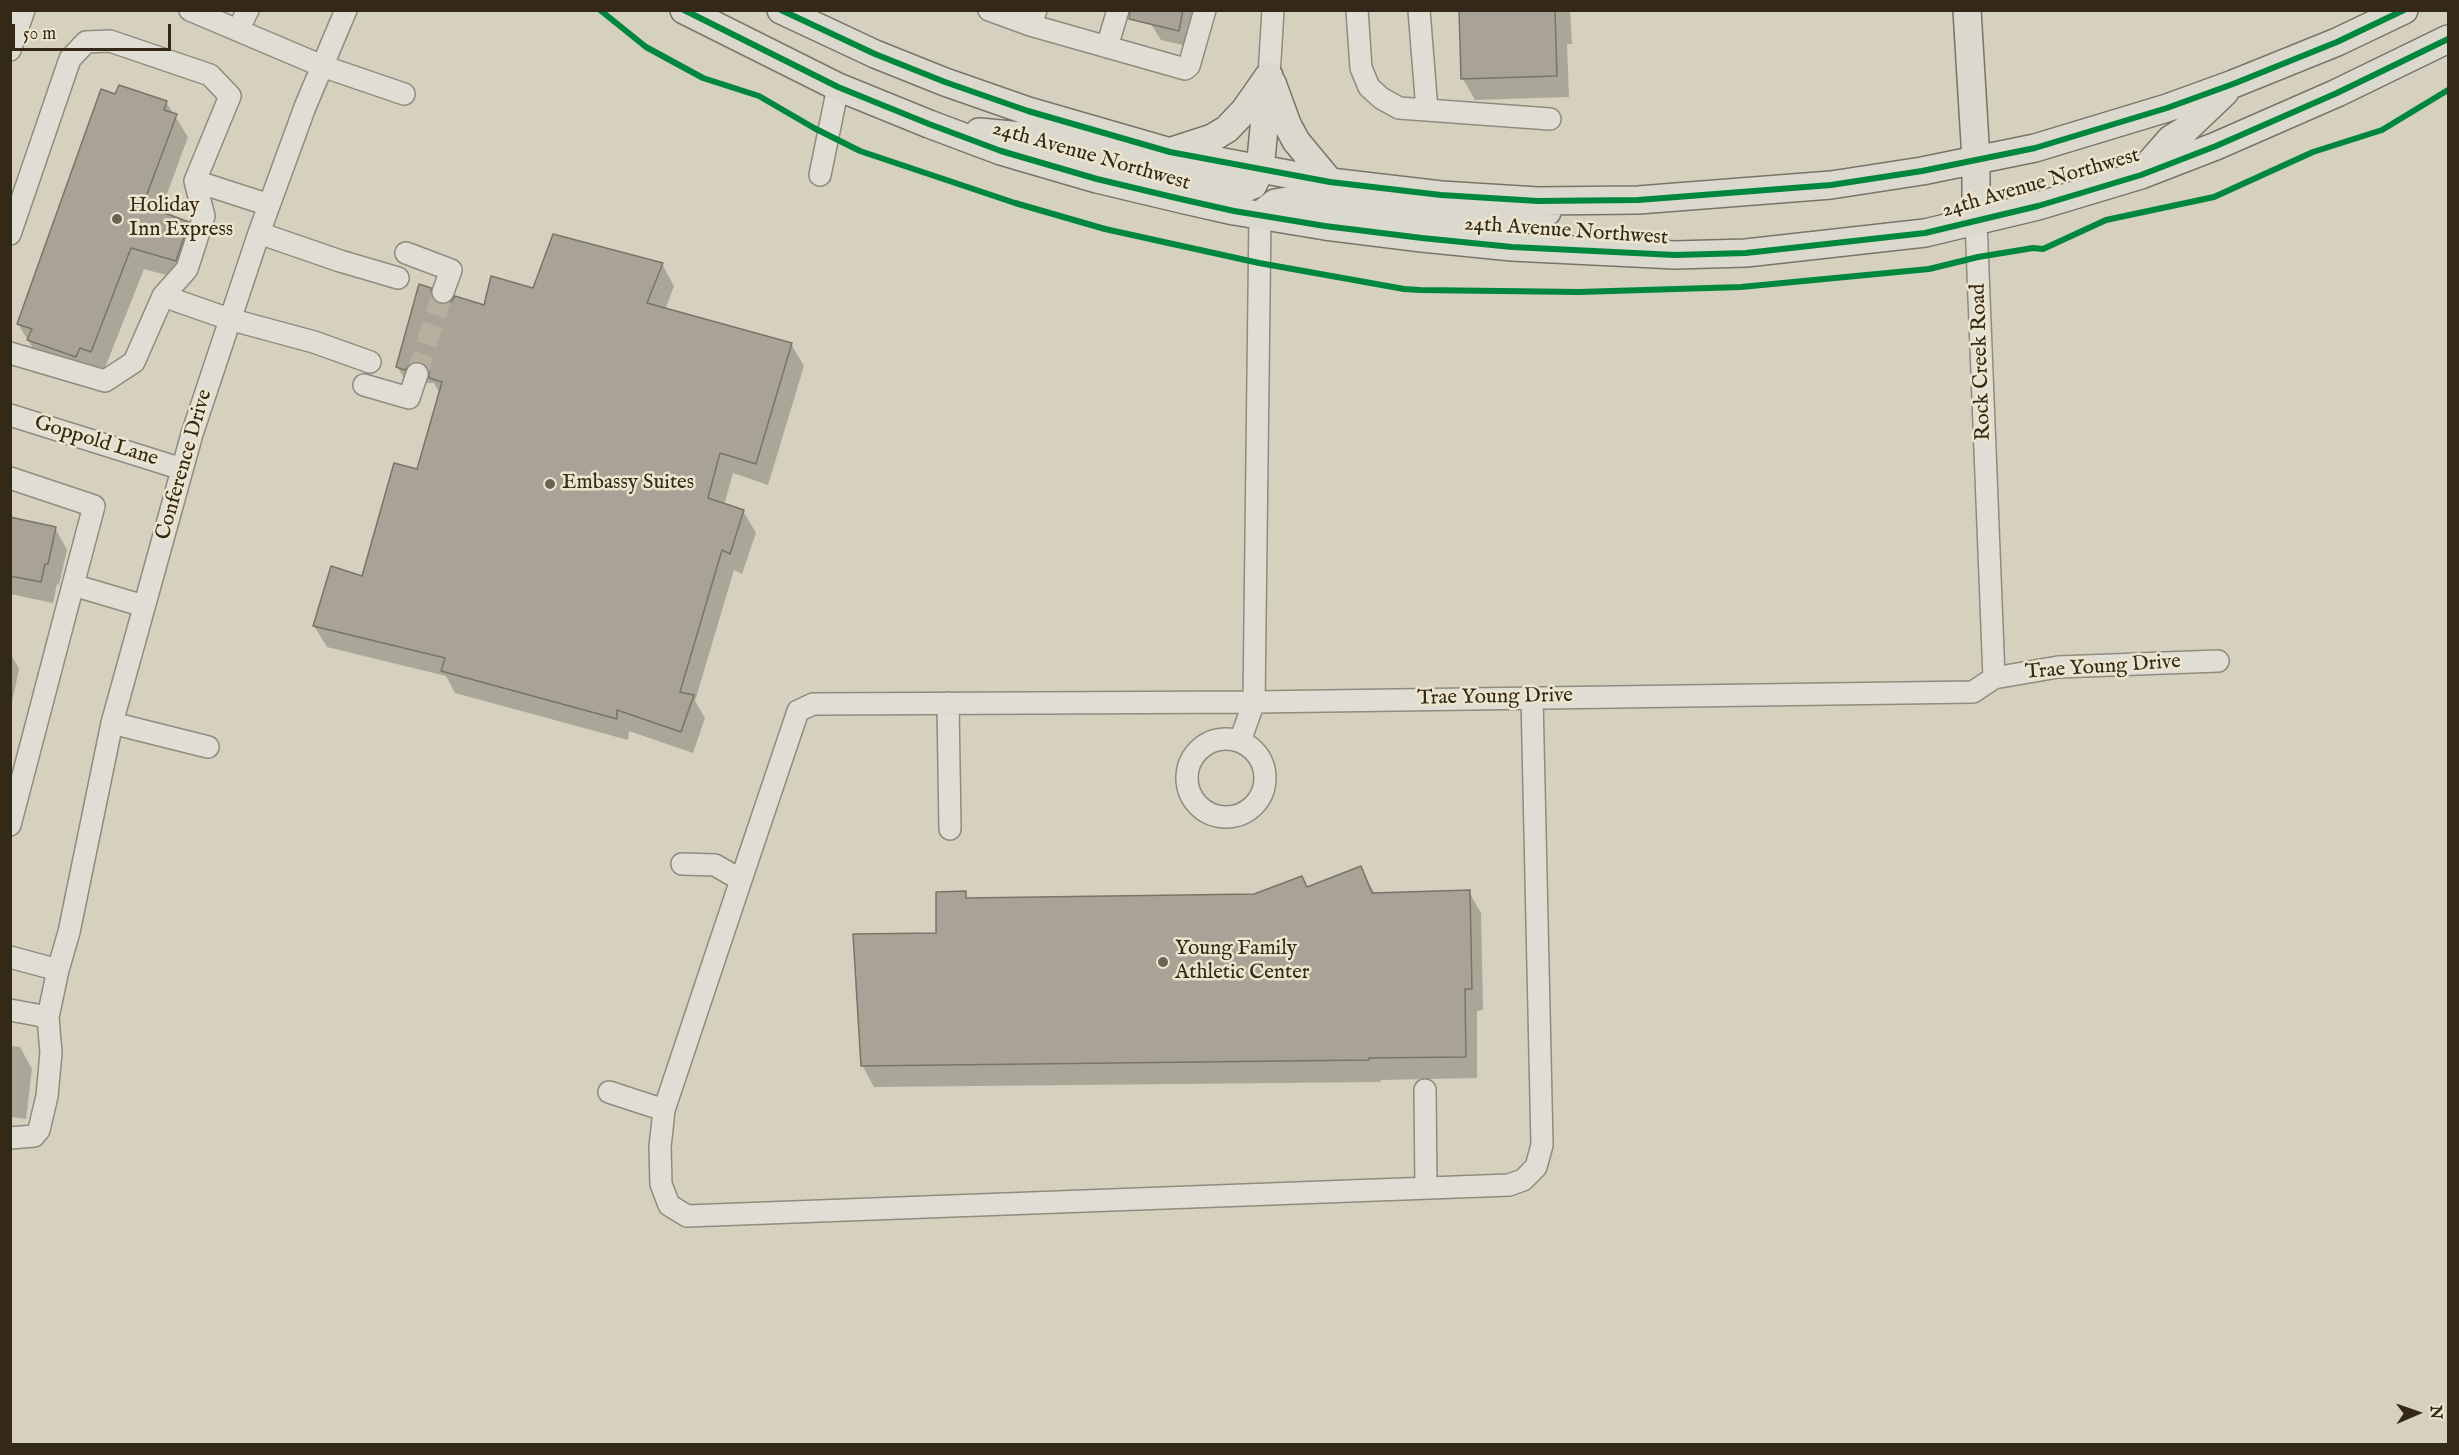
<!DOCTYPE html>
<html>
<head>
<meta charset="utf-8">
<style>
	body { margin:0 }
	#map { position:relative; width:2459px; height:1455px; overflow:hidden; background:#d6d1be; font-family:"IM FELL English",serif }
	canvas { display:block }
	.frame { position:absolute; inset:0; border:12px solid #342819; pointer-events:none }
	.north { position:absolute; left:2387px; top:1383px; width:60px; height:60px; -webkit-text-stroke:4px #ece5ce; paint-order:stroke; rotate:88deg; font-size:16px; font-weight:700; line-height:24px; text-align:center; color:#342819 }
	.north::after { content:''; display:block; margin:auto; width:21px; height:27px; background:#342819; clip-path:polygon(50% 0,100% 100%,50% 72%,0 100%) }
	.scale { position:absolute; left:12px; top:24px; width:159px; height:27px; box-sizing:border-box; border:3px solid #342819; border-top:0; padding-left:8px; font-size:18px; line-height:21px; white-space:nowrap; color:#342819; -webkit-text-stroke:4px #ece5ce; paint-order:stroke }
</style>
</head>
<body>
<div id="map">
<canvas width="2459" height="1455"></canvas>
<div class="frame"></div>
<div class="north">N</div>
<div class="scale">50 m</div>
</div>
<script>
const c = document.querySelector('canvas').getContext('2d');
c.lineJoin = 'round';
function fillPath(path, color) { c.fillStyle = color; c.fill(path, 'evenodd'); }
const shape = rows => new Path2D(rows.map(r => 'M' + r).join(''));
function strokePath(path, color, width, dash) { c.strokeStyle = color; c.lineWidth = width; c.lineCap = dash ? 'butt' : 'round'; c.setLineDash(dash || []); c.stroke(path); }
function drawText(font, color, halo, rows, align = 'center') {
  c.font = font + ' "IM FELL English",serif'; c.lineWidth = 5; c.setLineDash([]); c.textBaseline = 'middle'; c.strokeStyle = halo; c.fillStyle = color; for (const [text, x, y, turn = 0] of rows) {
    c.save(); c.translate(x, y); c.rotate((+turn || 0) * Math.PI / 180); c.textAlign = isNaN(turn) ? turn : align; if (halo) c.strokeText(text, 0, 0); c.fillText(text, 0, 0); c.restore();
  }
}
fillPath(shape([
	[1148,10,1196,10,1187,46,1161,40,1151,24],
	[1461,10,1570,10,1572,44,1567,44,1569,97,1475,100,1463,79],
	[116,96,166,102,188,137,160,213,188,224,200,245,188,281,144,269,103,373,41,361,18,324],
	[662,264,674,286,665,310,791,344,804,366,768,485,733,473,724,505,743,511,756,533,742,574,734,570,695,701,705,718,693,753,629,731,628,740,455,693,446,676,327,647,314,626,364,578,418,471,440,394,434,383,426,383,418,391,410,388,397,366,430,289,438,304,445,306,485,307,534,290],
	[10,518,55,528,67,550,59,585,57,584,53,603,10,594],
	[10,653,19,669,10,712],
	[1361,868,1375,894,1469,892,1481,913,1483,1010,1477,1011,1477,1078,1381,1080,1380,1082,874,1087,862,1065,937,935,965,893,968,899,1254,895,1308,888],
	[10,1046,20,1047,32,1069,26,1119,10,1117]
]), '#0003');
const building = shape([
	[1130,10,1183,10,1179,31,1129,19,1130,10],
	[1459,10,1555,10,1557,76,1461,79,1459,10],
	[119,85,167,101,164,110,177,114,143,205,189,222,176,261,131,248,91,352,80,348,76,357,27,340,32,329,17,324,101,89,115,94,119,85],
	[553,234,663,263,647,303,792,343,756,464,720,453,708,498,744,510,730,554,722,550,680,692,694,695,681,732,617,710,617,719,441,671,445,658,313,626,331,566,362,576,394,463,417,469,442,382,429,378,429,371,422,362,414,362,405,370,396,367,419,284,431,288,433,300,445,305,451,302,455,296,484,305,491,276,533,288,553,234],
	[10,517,56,527,48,564,45,564,41,582,10,576,10,517],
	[1361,866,1372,893,1470,890,1472,989,1465,989,1466,1057,1369,1058,1369,1060,861,1066,853,934,936,933,936,892,966,891,966,898,1254,894,1302,876,1307,887,1361,866]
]);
fillPath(building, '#a8a396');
strokePath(building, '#787468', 1.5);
strokePath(shape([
	[417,374,443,292]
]), '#b6af9d', 21, [21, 10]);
const minor = shape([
	[190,10,322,66,404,94],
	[989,10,1030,25,1036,10],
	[1357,10,1361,68,1369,87,1381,98,1399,108,1550,119],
	[1419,10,1427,110],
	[1030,25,1185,69,1189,66,1205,10],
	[238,30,248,10],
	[1107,47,1118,10],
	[10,50,24,10],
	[1269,76,1273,10],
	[820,175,838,87],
	[195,181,269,205],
	[1260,215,1254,702,1973,692,1994,678,2058,667,2218,661],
	[1976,221,1994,678],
	[259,233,340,261,398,278],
	[10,234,70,59,86,42,110,41,210,75,230,96,195,181,204,216,187,269,163,296,134,362,105,381,10,353],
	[406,253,451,270,443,292],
	[163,296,229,319,314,342,370,362],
	[364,385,409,398,417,374],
	[10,415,182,469],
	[10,478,94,506,73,585,144,606],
	[948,703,950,829],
	[112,723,208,747],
	'1187 778a39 39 0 1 1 78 0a39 39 0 1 1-78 0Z',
	[10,825,73,585],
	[682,864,715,865,741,880,798,711,813,704,1254,702,1240,741],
	[10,957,58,970,69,932,112,723,192,434,259,233,305,107,346,10],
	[10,1010,48,1017],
	[1425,1090,1426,1187],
	[609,1092,664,1110,741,880],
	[664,1110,660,1147,661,1184,669,1205,687,1216,1509,1185,1523,1180,1536,1167,1542,1145,1532,697],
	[10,1138,34,1136,39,1130,47,1096,51,1053,48,1017,58,970]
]);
const major = shape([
	[684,10,838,87,929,124,1001,151,1097,179,1185,200,1234,211,1325,226,1422,238,1512,247,1675,255,1746,253,1925,233,2038,206,2141,175,2216,146,2337,93,2448,39],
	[781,10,875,54,945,82,1028,111,1170,152,1330,182,1441,195,1538,201,1638,200,1831,185,1922,171,2035,148,2167,108,2233,84,2337,42,2404,10],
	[1967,10,1976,160,1976,221],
	[1272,83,1287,124,1296,141,1330,182],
	[979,132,1032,137,1222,185,1243,189,1253,185,1260,170,1269,76],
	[1172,151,1212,138,1227,129,1245,110,1268,77],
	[2143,171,2171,139,2184,131,2225,92],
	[1260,215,1275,203,1293,200,1395,213,1494,221,1547,212]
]);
strokePath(minor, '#8f8b7e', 24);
strokePath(major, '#787468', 30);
strokePath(minor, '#e0ded4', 21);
strokePath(major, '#dbd8cd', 27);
strokePath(shape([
	[600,10,646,47,703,78,759,96,814,128,860,151,1015,203,1105,229,1259,263,1404,289,1420,290,1579,292,1741,287,1929,269,1978,257,2033,248,2043,249,2106,220,2214,197,2313,152,2382,130,2448,90],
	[684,10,838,87,929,124,1001,151,1097,179,1185,200,1234,211,1325,226,1422,238,1512,247,1675,255,1746,253,1925,233,2038,206,2141,175,2216,146,2337,93,2448,39],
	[781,10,875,54,945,82,1028,111,1170,152,1330,182,1441,195,1538,201,1638,200,1831,185,1922,171,2035,148,2167,108,2233,84,2337,42,2404,10]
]), '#00873e', 6);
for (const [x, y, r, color] of [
	[117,219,6,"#6d6353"],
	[550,484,6,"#6d6353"],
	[1163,962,6,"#6d6353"]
]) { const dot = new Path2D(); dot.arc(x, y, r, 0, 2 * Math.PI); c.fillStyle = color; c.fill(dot); strokePath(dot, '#ece5ce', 2); }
drawText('21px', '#342819', '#ece5ce', [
	["24th Avenue Northwest",1091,157,16],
	["24th Avenue Northwest",2041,184,-16],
	["24th Avenue Northwest",1566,232,4],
	["Rock Creek Road",1982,362,-92],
	["Goppold Lane",96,442,17],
	["Conference Drive",185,465,-74],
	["Trae Young Drive",2103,668,-4],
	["Trae Young Drive",1495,698,-1]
]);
drawText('21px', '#342819', '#ece5ce', [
	["Holiday",129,207],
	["Inn Express",129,231],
	["Embassy Suites",562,484],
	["Young Family",1175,950],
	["Athletic Center",1175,974]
], 'left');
</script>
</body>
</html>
